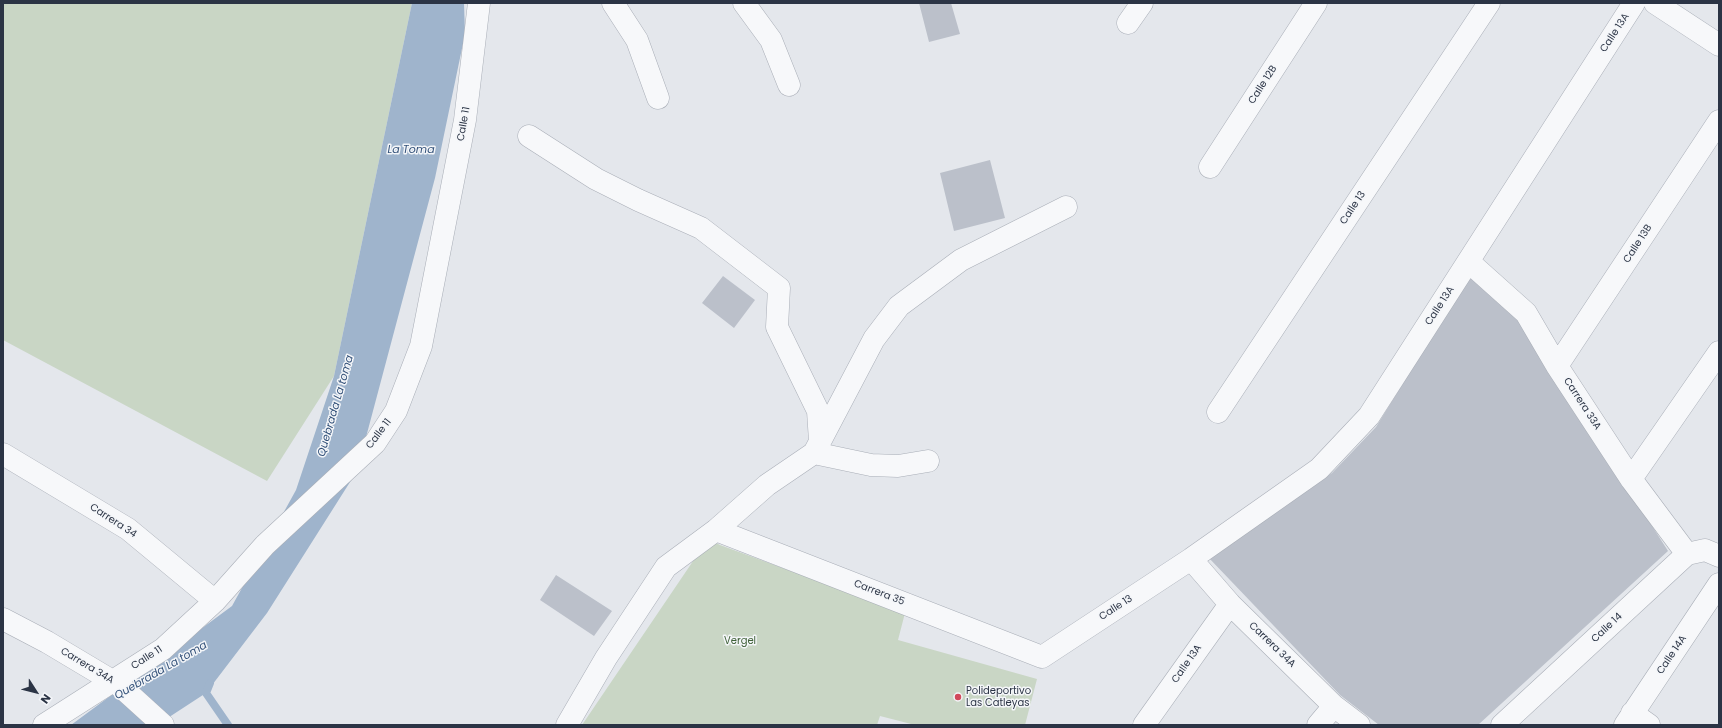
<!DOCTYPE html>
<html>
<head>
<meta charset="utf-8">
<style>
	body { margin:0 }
	#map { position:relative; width:1722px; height:728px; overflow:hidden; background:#e4e7ec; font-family:Poppins,sans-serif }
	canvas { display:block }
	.frame { position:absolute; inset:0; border:4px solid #2b3445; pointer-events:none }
	.north { position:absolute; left:16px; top:672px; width:40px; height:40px; -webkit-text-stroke:3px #f4f6f9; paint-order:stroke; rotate:126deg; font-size:11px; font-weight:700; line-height:16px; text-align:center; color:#2b3445 }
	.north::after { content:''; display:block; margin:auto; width:14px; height:18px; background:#2b3445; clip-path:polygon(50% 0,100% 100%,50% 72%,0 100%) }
</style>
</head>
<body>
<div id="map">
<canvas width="1722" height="728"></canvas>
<div class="frame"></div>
<div class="north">N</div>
</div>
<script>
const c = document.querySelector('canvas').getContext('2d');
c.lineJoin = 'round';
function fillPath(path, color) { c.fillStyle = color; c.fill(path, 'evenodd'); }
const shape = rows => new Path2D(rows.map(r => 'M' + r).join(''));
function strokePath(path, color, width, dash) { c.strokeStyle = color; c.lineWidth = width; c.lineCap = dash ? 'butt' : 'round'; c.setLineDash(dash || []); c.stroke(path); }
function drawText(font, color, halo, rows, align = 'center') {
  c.font = font + ' Poppins,sans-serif'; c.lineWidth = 3; c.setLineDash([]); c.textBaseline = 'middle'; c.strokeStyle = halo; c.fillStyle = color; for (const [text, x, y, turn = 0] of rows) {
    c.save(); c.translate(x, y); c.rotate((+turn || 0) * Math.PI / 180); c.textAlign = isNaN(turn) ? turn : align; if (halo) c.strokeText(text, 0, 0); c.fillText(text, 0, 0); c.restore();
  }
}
fillPath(shape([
	[3,3,412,3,334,376,267,481,3,340],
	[708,539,720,545,905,613,898,640,1037,679,1025,725,915,725,880,716,877,725,582,725]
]), '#c9d6c5');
fillPath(shape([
	[412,3,464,3,465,34,435,178,357,471,267,613,206,693,157,725,71,725,232,606,296,490,334,376]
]), '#9fb4cc');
strokePath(shape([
	[210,683,206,693,228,725]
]), '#9fb4cc', 8);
fillPath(shape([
	[919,3,951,3,960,34,929,42],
	[990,160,1005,218,954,231,940,173],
	[1470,275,1518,315,1668,551,1478,725,1379,725,1340,695,1208,557,1332,473,1376,427],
	[723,276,755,300,734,328,702,303],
	[556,575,612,611,594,636,540,600]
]), '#bbc0ca');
const minor = shape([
	[613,3,637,40,658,98],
	[744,3,771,40,789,85],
	[1655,3,1719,45],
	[1128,23,1142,3],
	[529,136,596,179,638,200,701,228,779,288,777,327,818,411,820,441],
	[1210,167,1316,3],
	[1469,262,1526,313,1557,366,1631,479,1687,554],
	[1557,366,1719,121],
	[1218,412,1489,3],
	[814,453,871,465,898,466,928,461],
	[3,454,128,529,215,601],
	[1631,479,1719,352],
	[716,530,1042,657,1191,559,1319,469,1369,416,1634,3],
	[1191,559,1230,604,1334,706,1359,725],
	[3,619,47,642,119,685,163,725],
	[1632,713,1649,725],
	[44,725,163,649,215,601,265,545,375,443,396,411,421,346,465,120,479,3],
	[567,725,606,658,666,567,716,530,767,485,814,453,874,339,899,306,961,260,1066,207],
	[1144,725,1230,604],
	[1318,725,1334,706],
	[1502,725,1687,554,1705,550,1719,556],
	[1625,725,1719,584]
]);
strokePath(minor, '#a9aeb7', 23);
strokePath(minor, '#f7f8fa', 22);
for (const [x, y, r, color] of [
	[958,697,4,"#d1495b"]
]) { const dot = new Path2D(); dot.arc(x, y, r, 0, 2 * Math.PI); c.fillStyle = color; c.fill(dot); strokePath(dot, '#f4f6f9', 1.5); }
drawText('10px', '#2b3445', '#f4f6f9', [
	["Calle 13A",1615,33,-57],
	["Calle 12B",1263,85,-57],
	["Calle 11",464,124,-80],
	["Calle 13",1353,208,-56],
	["Calle 13B",1638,244,-57],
	["Calle 13A",1440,306,-57],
	["Carrera 33A",1582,404,57],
	["Calle 11",379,434,-53],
	["Carrera 34",113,521,33],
	["Carrera 35",879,593,21],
	["Calle 13",1116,608,-33],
	["Calle 14",1607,628,-43],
	["Carrera 34A",1272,645,44],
	["Calle 14A",1672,655,-56],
	["Calle 11",147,658,-33],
	["Calle 13A",1187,664,-55],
	["Carrera 34A",87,666,31]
]);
drawText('10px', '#3f6138', '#f4f6f9', [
	["Vergel",740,641]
]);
drawText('10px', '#2b3445', '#f4f6f9', [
	["Polideportivo",966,691],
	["Las Catleyas",966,703]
], 'left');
drawText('italic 11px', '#34527a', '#f4f6f9', [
	["La Toma",411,150],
	["Quebrada La toma",336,406,-74],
	["Quebrada La toma",161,671,-30]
]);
</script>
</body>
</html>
